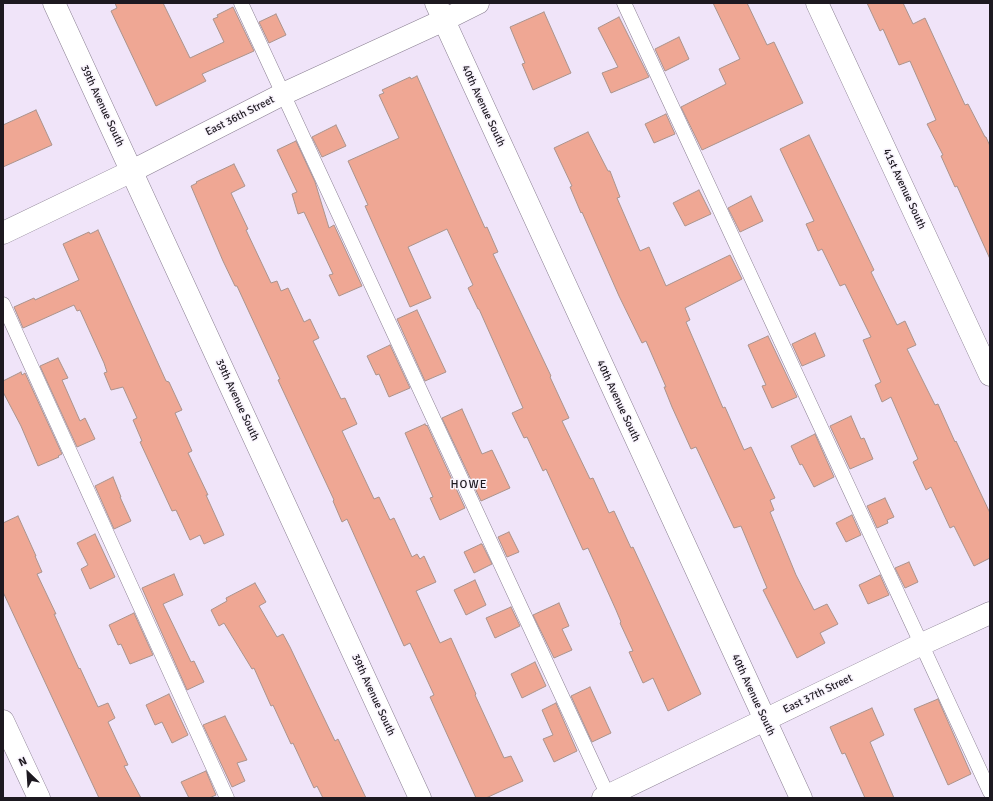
<!DOCTYPE html>
<html>
<head>
<meta charset="utf-8">
<style>
	body { margin:0 }
	#map { position:relative; width:993px; height:801px; overflow:hidden; background:#f0e4f9; font-family:Signika,sans-serif }
	canvas { display:block }
	.frame { position:absolute; inset:0; border:4px solid #1d1920; pointer-events:none }
	.north { position:absolute; left:8px; top:753px; width:40px; height:40px; -webkit-text-stroke:3px #f9f4fd; paint-order:stroke; rotate:335deg; font-size:11px; font-weight:700; line-height:16px; text-align:center; color:#1d1920 }
	.north::after { content:''; display:block; margin:auto; width:14px; height:18px; background:#1d1920; clip-path:polygon(50% 0,100% 100%,50% 72%,0 100%) }
</style>
</head>
<body>
<div id="map">
<canvas width="993" height="801"></canvas>
<div class="frame"></div>
<div class="north">N</div>
</div>
<script>
const c = document.querySelector('canvas').getContext('2d');
c.lineJoin = 'round';
function fillPath(path, color) { c.fillStyle = color; c.fill(path, 'evenodd'); }
const shape = rows => new Path2D(rows.map(r => 'M' + r).join(''));
function strokePath(path, color, width, dash) { c.strokeStyle = color; c.lineWidth = width; c.lineCap = dash ? 'butt' : 'round'; c.setLineDash(dash || []); c.stroke(path); }
function drawText(font, color, halo, rows, align = 'center') {
  c.font = font + ' Signika,sans-serif'; c.lineWidth = 3; c.setLineDash([]); c.textBaseline = 'middle'; c.strokeStyle = halo; c.fillStyle = color; for (const [text, x, y, turn = 0] of rows) {
    c.save(); c.translate(x, y); c.rotate((+turn || 0) * Math.PI / 180); c.textAlign = isNaN(turn) ? turn : align; if (halo) c.strokeText(text, 0, 0); c.fillText(text, 0, 0); c.restore();
  }
}
const building = shape([
	[115,3,163,3,190,58,224,42,213,19,218,17,217,15,233,7,254,51,202,74,206,81,156,106,111,11,117,8,115,3],
	[713,3,747,3,767,45,774,42,803,103,702,150,681,107,726,84,719,69,740,59,713,3],
	[867,3,903,3,913,24,925,18,965,105,968,104,985,137,986,137,990,146,990,259,957,186,955,187,941,156,943,155,927,124,936,120,910,61,899,65,883,29,880,31,867,3],
	[544,12,571,73,533,90,522,64,525,63,510,27,544,12],
	[276,14,286,35,269,43,259,22,276,14],
	[619,17,649,77,611,93,602,73,618,67,598,28,619,17],
	[679,37,689,59,665,71,655,49,679,37],
	[417,76,485,228,487,227,498,252,493,254,551,376,550,377,569,418,562,421,590,479,593,478,609,513,614,511,631,548,633,547,701,694,668,711,653,678,643,683,629,652,633,651,620,623,621,622,616,610,588,548,583,550,546,469,543,471,527,437,524,438,512,413,523,408,479,309,478,309,468,288,473,285,447,229,408,247,431,298,410,307,365,206,368,205,348,161,399,138,379,95,384,93,382,90,410,77,411,79,417,76],
	[36,110,52,145,3,167,3,125,36,110],
	[666,114,675,134,654,143,645,124,666,114],
	[336,125,346,146,322,157,312,137,336,125],
	[588,132,608,171,610,171,620,197,617,198,640,251,649,247,666,286,730,255,742,279,685,308,690,320,686,322,723,408,725,407,744,450,751,447,775,498,770,500,774,510,770,512,796,575,814,610,827,604,838,624,820,633,825,643,797,658,763,590,767,588,741,526,734,528,696,447,691,449,672,407,664,387,666,387,646,341,642,343,619,296,582,212,581,213,570,187,572,186,554,148,588,132],
	[809,135,874,270,871,272,897,325,905,321,916,345,907,349,935,405,938,404,955,442,956,441,990,513,990,558,974,566,954,526,950,528,931,487,926,490,913,462,918,459,891,397,882,402,875,385,881,382,863,340,871,337,845,284,840,286,822,249,818,251,806,224,814,221,780,149,809,135],
	[296,141,315,182,329,228,334,225,362,286,339,296,329,275,333,274,304,212,298,214,292,194,297,192,277,150,296,141],
	[234,164,245,186,231,193,248,229,246,230,271,283,277,281,281,291,288,288,304,322,310,319,319,338,313,341,341,399,345,398,357,424,342,431,374,499,379,497,390,520,394,518,412,557,417,554,420,559,424,556,436,582,416,591,440,643,451,638,476,694,475,695,504,758,511,756,523,781,486,798,476,798,430,697,434,695,410,643,404,646,347,519,342,522,333,501,334,500,278,380,280,379,237,286,235,286,223,261,191,186,197,183,196,182,234,164],
	[699,190,711,214,685,226,673,203,699,190],
	[751,196,763,221,740,232,728,208,751,196],
	[98,230,166,381,169,382,182,410,175,413,192,451,188,453,208,495,206,495,224,535,204,544,200,535,190,540,176,510,172,511,140,442,142,441,133,420,137,418,123,387,111,390,104,373,107,372,104,363,80,310,77,311,74,305,23,328,14,307,34,298,35,300,79,280,63,244,89,232,90,234,98,230],
	[417,310,446,372,425,381,397,319,417,310],
	[815,333,825,356,802,366,792,344,815,333],
	[768,336,797,397,772,408,762,386,766,385,748,345,768,336],
	[390,345,410,388,389,397,379,374,376,375,367,356,390,345],
	[58,358,68,378,62,380,80,421,85,418,95,439,77,447,40,366,58,358],
	[21,372,22,375,25,373,62,454,58,456,59,457,38,466,21,426,3,392,3,381,21,372],
	[462,409,482,454,492,450,510,488,481,501,442,418,462,409],
	[851,416,861,439,864,438,873,459,850,469,830,426,851,416],
	[425,424,426,426,427,425,465,508,440,520,430,498,433,497,405,433,425,424],
	[815,434,834,477,814,487,802,464,800,465,791,446,815,434],
	[113,477,121,497,120,497,131,521,114,529,95,486,113,477],
	[885,498,894,517,887,520,888,523,877,528,867,506,885,498],
	[852,515,861,535,846,542,836,523,852,515],
	[18,516,36,556,35,556,42,572,37,574,56,614,54,614,79,669,80,668,98,707,108,703,115,718,108,722,128,765,124,766,141,798,99,798,3,592,3,523,18,516],
	[509,532,519,552,507,557,498,537,509,532],
	[95,534,115,577,90,589,81,569,88,565,77,543,95,534],
	[481,544,482,544,492,564,474,573,464,552,481,544],
	[909,562,918,582,905,588,895,568,909,562],
	[174,574,183,595,163,604,191,662,194,661,204,682,187,690,142,588,174,574],
	[880,575,889,595,868,604,859,585,880,575],
	[475,580,486,605,466,615,454,590,475,580],
	[255,583,266,602,259,606,277,637,283,634,290,647,335,741,338,739,366,798,323,798,317,786,314,788,293,743,291,744,273,705,271,706,254,668,252,669,224,623,219,626,211,610,227,601,226,598,255,583],
	[559,603,569,626,562,629,572,650,554,658,533,615,559,603],
	[511,607,520,626,495,638,486,618,511,607],
	[134,613,153,655,130,664,121,644,118,645,109,625,134,613],
	[535,662,546,686,522,698,511,674,535,662],
	[590,687,611,733,592,742,571,696,590,687],
	[169,694,188,735,172,743,162,722,155,725,146,705,169,694],
	[938,699,971,774,948,785,914,709,938,699],
	[556,703,577,751,554,762,543,739,553,735,542,710,556,703],
	[872,708,884,735,870,742,894,798,865,798,845,753,842,754,830,727,872,708],
	[225,716,247,760,237,763,245,781,232,787,203,725,225,716],
	[206,771,216,795,209,798,189,798,181,782,206,771]
]);
fillPath(building, '#efa794');
strokePath(building, '#aa938c', 1);
const service = shape([
	[241,3,609,798],
	[624,3,990,792],
	[3,304,227,798]
]);
const minor = shape([
	[54,3,420,798],
	[436,3,801,798],
	[817,3,990,375],
	[3,233,132,171,283,94,444,20,478,3],
	[3,721,39,798],
	[603,798,922,644,990,613]
]);
strokePath(service, '#897e91', 15);
strokePath(minor, '#897e91', 23);
strokePath(service, '#fff', 14);
strokePath(minor, '#fff', 22);
drawText('11px', '#1d1920', '#f9f4fd', [
	["39th Avenue South",102,106,65],
	["40th Avenue South",483,106,65],
	["East 36th Street",240,116,-27],
	["41st Avenue South",904,189,65],
	["39th Avenue South",237,400,65],
	["40th Avenue South",618,401,65],
	["East 37th Street",818,694,-26],
	["39th Avenue South",373,695,65],
	["40th Avenue South",753,695,65]
]);
c.letterSpacing = '1px';
drawText('12px', '#1d1920', '#f9f4fd', [
	["HOWE",469,485]
]);
c.letterSpacing = '0px';
</script>
</body>
</html>
